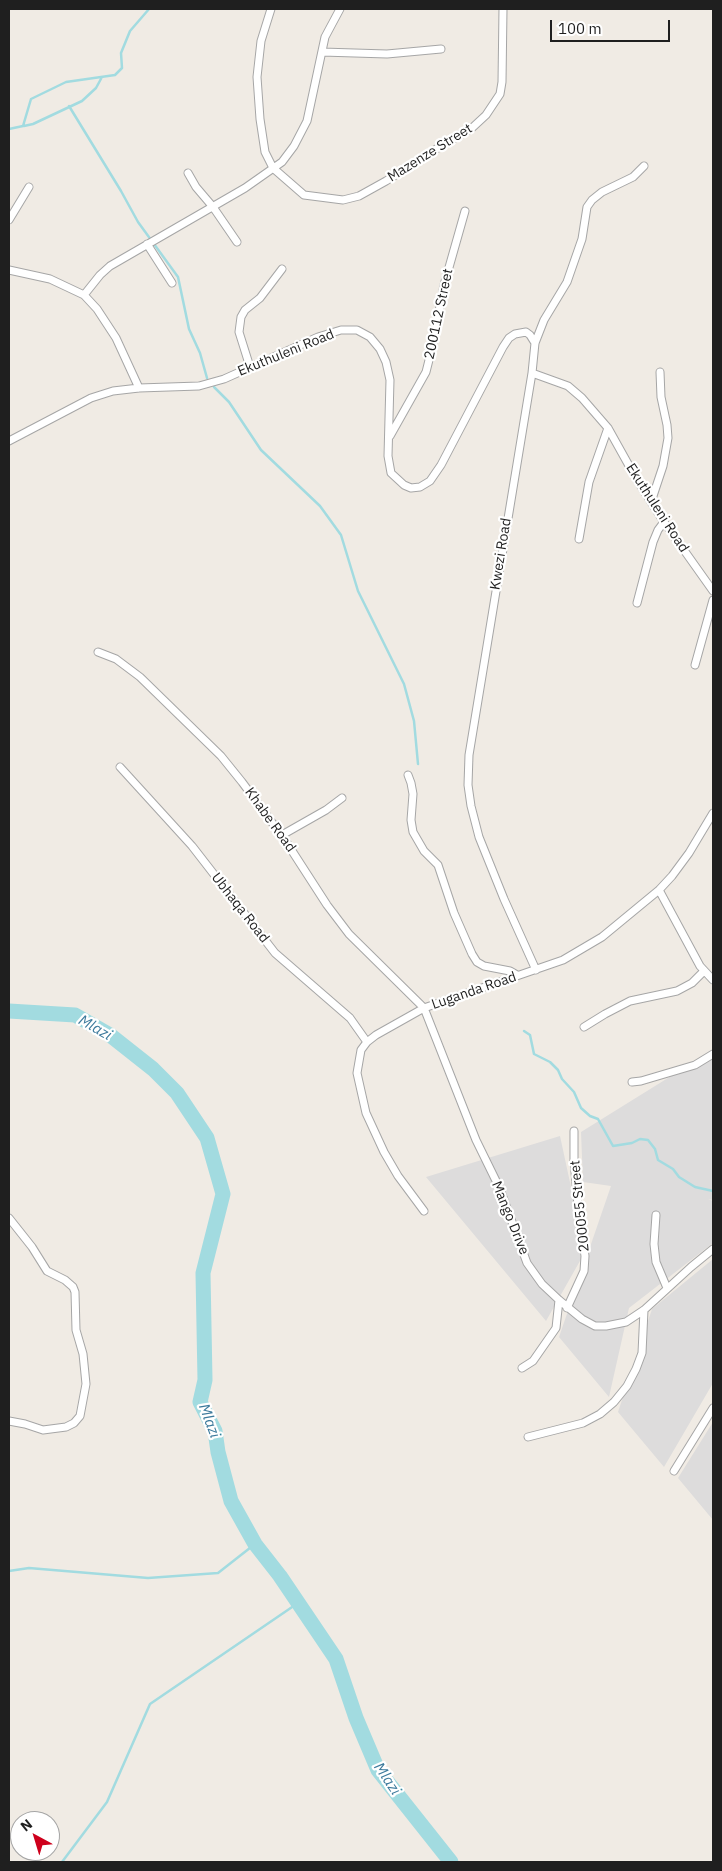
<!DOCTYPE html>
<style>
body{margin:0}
#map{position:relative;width:722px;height:1871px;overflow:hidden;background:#f0ebe4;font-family:"IBM Plex Sans",sans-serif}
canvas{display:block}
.frame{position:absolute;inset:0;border:10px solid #1f1f1f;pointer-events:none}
.north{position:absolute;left:10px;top:1811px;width:50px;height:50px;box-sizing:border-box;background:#fff;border:1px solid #a5a5a5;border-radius:50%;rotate:321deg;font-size:14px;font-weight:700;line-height:20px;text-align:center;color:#1f1f1f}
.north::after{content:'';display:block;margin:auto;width:18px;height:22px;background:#ce001c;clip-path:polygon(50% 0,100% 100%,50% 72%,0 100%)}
.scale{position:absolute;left:550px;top:20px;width:120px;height:22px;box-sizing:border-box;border:2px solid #1f1f1f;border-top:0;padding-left:6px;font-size:15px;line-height:18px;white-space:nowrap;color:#1f1f1f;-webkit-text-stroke:4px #fff;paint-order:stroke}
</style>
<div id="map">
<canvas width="722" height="1871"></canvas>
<div class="frame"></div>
<div class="north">N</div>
<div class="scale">100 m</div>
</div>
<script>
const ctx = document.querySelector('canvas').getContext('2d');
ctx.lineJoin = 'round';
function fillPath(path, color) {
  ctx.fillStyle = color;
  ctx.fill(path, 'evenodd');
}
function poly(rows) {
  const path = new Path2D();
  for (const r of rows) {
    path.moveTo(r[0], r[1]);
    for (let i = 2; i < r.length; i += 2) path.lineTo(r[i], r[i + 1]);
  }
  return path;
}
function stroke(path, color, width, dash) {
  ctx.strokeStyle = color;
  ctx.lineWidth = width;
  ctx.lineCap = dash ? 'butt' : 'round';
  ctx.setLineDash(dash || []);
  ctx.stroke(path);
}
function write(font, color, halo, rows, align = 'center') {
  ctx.font = font + ' "IBM Plex Sans",sans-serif';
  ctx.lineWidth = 4.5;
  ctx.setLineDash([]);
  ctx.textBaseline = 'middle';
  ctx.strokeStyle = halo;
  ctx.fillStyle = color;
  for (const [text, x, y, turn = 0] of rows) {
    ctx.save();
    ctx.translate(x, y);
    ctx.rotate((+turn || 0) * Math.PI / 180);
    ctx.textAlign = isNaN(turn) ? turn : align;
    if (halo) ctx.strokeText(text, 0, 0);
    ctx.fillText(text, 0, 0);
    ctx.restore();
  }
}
fillPath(poly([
 [713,1050,713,1200,708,1199,713,1201,713,1243,629,1308,609,1397,559,1337,611,1186,583,1182,581,1132],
 [560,1136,585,1252,546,1321,426,1177],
 [713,1259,713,1383,664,1467,618,1412,652,1309],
 [713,1422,713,1520,678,1478]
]), '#dddcdc');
stroke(poly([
 [69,106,121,191,138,222,178,277,189,329,200,353,207,378],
 [24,126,33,124,82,101,96,88,102,77],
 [9,129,23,126,31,99,66,82,115,75,122,68,121,53,130,31,149,9],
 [214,387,229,402,261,450,320,506,341,535,358,591,404,684,414,721,418,764],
 [524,1031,530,1035,534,1054,550,1062,558,1070,562,1079,574,1092,581,1108,590,1116,598,1119,613,1146,632,1143,640,1139,648,1140,655,1149,658,1160,673,1169,679,1177,695,1187,713,1191],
 [9,1571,29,1568,148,1578,218,1573,255,1544],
 [62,1862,107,1802,150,1704,298,1603]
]), '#a2dbe0', 2.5);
stroke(poly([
 [9,1011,75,1015,110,1035,153,1069,177,1093,207,1138,223,1194,203,1273,205,1380,200,1402,215,1431,218,1452,231,1501,255,1544,280,1576,336,1659,356,1718,378,1770,451,1862]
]), '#a2dbe0', 15);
const street = poly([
 [271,9,261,41,257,77,260,119,265,152,273,168,304,195,343,200,359,196,386,181,441,146,472,128,486,115,500,94,502,82,503,9],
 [322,52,387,54,441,49],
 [188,173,196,187,213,207,237,242],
 [9,220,29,187],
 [147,244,172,283],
 [9,270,50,279,84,295,97,309,116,338,139,388],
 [84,295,100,275,110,266,245,188,282,162,294,146,307,121,325,37,340,9],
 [250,367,239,332,241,317,245,310,260,298,282,269],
 [532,373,568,386,582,398,608,428,637,480,664,522,713,591],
 [390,436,426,372,432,348,444,285,465,211],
 [9,441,91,398,113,391,139,388,199,386,224,379,318,337,341,330,357,330,370,337,380,349,386,362,390,380,388,456,391,473,404,485,411,488,420,487,430,481,441,465,503,347,509,338,515,334,526,332,530,335,535,343],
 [651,502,663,466,668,438,667,425,661,397,660,372],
 [579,539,589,482,608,428],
 [637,603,653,542,658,530,664,522],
 [98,652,116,659,140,677,221,756,242,782,285,840,327,905,349,934,424,1008,476,1140,500,1189,527,1263,542,1284,559,1300,582,1319,595,1326,606,1326,626,1322,644,1310,691,1267,713,1249],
 [695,665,713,600],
 [120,767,192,846,275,953,350,1018,367,1042],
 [408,775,411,783,413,794,411,820,413,832,424,851,438,865,454,913,472,954,477,962,484,966,510,971,517,975],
 [282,835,326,810,342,798],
 [659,890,700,966,713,980],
 [536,970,504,899,479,837,471,806,468,785,469,755,532,373,535,343,544,320,567,282,582,239,587,207,592,200,602,192,633,177,644,166],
 [584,1027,605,1014,630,1001,677,991,692,983,704,971],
 [632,1082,641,1081,695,1065,713,1054],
 [424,1211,398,1176,384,1152,366,1113,357,1073,361,1050,367,1042,376,1035,424,1008,563,960,602,937,659,890,672,876,689,853,713,813],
 [656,1215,654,1244,656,1262,667,1288],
 [9,1218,32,1247,47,1271,65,1280,73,1287,75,1292,76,1330,83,1354,86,1384,80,1416,74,1423,66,1427,43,1430,25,1424,9,1421],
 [567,1308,584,1271,585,1256,578,1206,574,1161,574,1131],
 [522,1368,533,1361,556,1328,559,1300],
 [528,1437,583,1423,600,1414,614,1402,627,1386,636,1369,642,1353,644,1310],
 [674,1471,713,1408]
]);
stroke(street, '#a6a6a6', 9);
stroke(street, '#fff', 7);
write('14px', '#1f1f1f', '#fff', [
 ["Mazenze Street",430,153,-32],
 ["200112 Street",439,314,-78],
 ["Ekuthuleni Road",286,353,-22],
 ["Ekuthuleni Road",657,508,57],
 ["Kwezi Road",501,554,-81],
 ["Khabe Road",270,820,54],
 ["Ubhaqa Road",240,908,52],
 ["Luganda Road",474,991,-19],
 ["200055 Street",580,1206,-96],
 ["Mango Drive",510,1218,68]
]);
write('italic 15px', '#3d7a9c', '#fff', [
 ["Mlazi",95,1028,30],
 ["Mlazi",209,1421,69],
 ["Mlazi",387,1779,56]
]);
</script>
